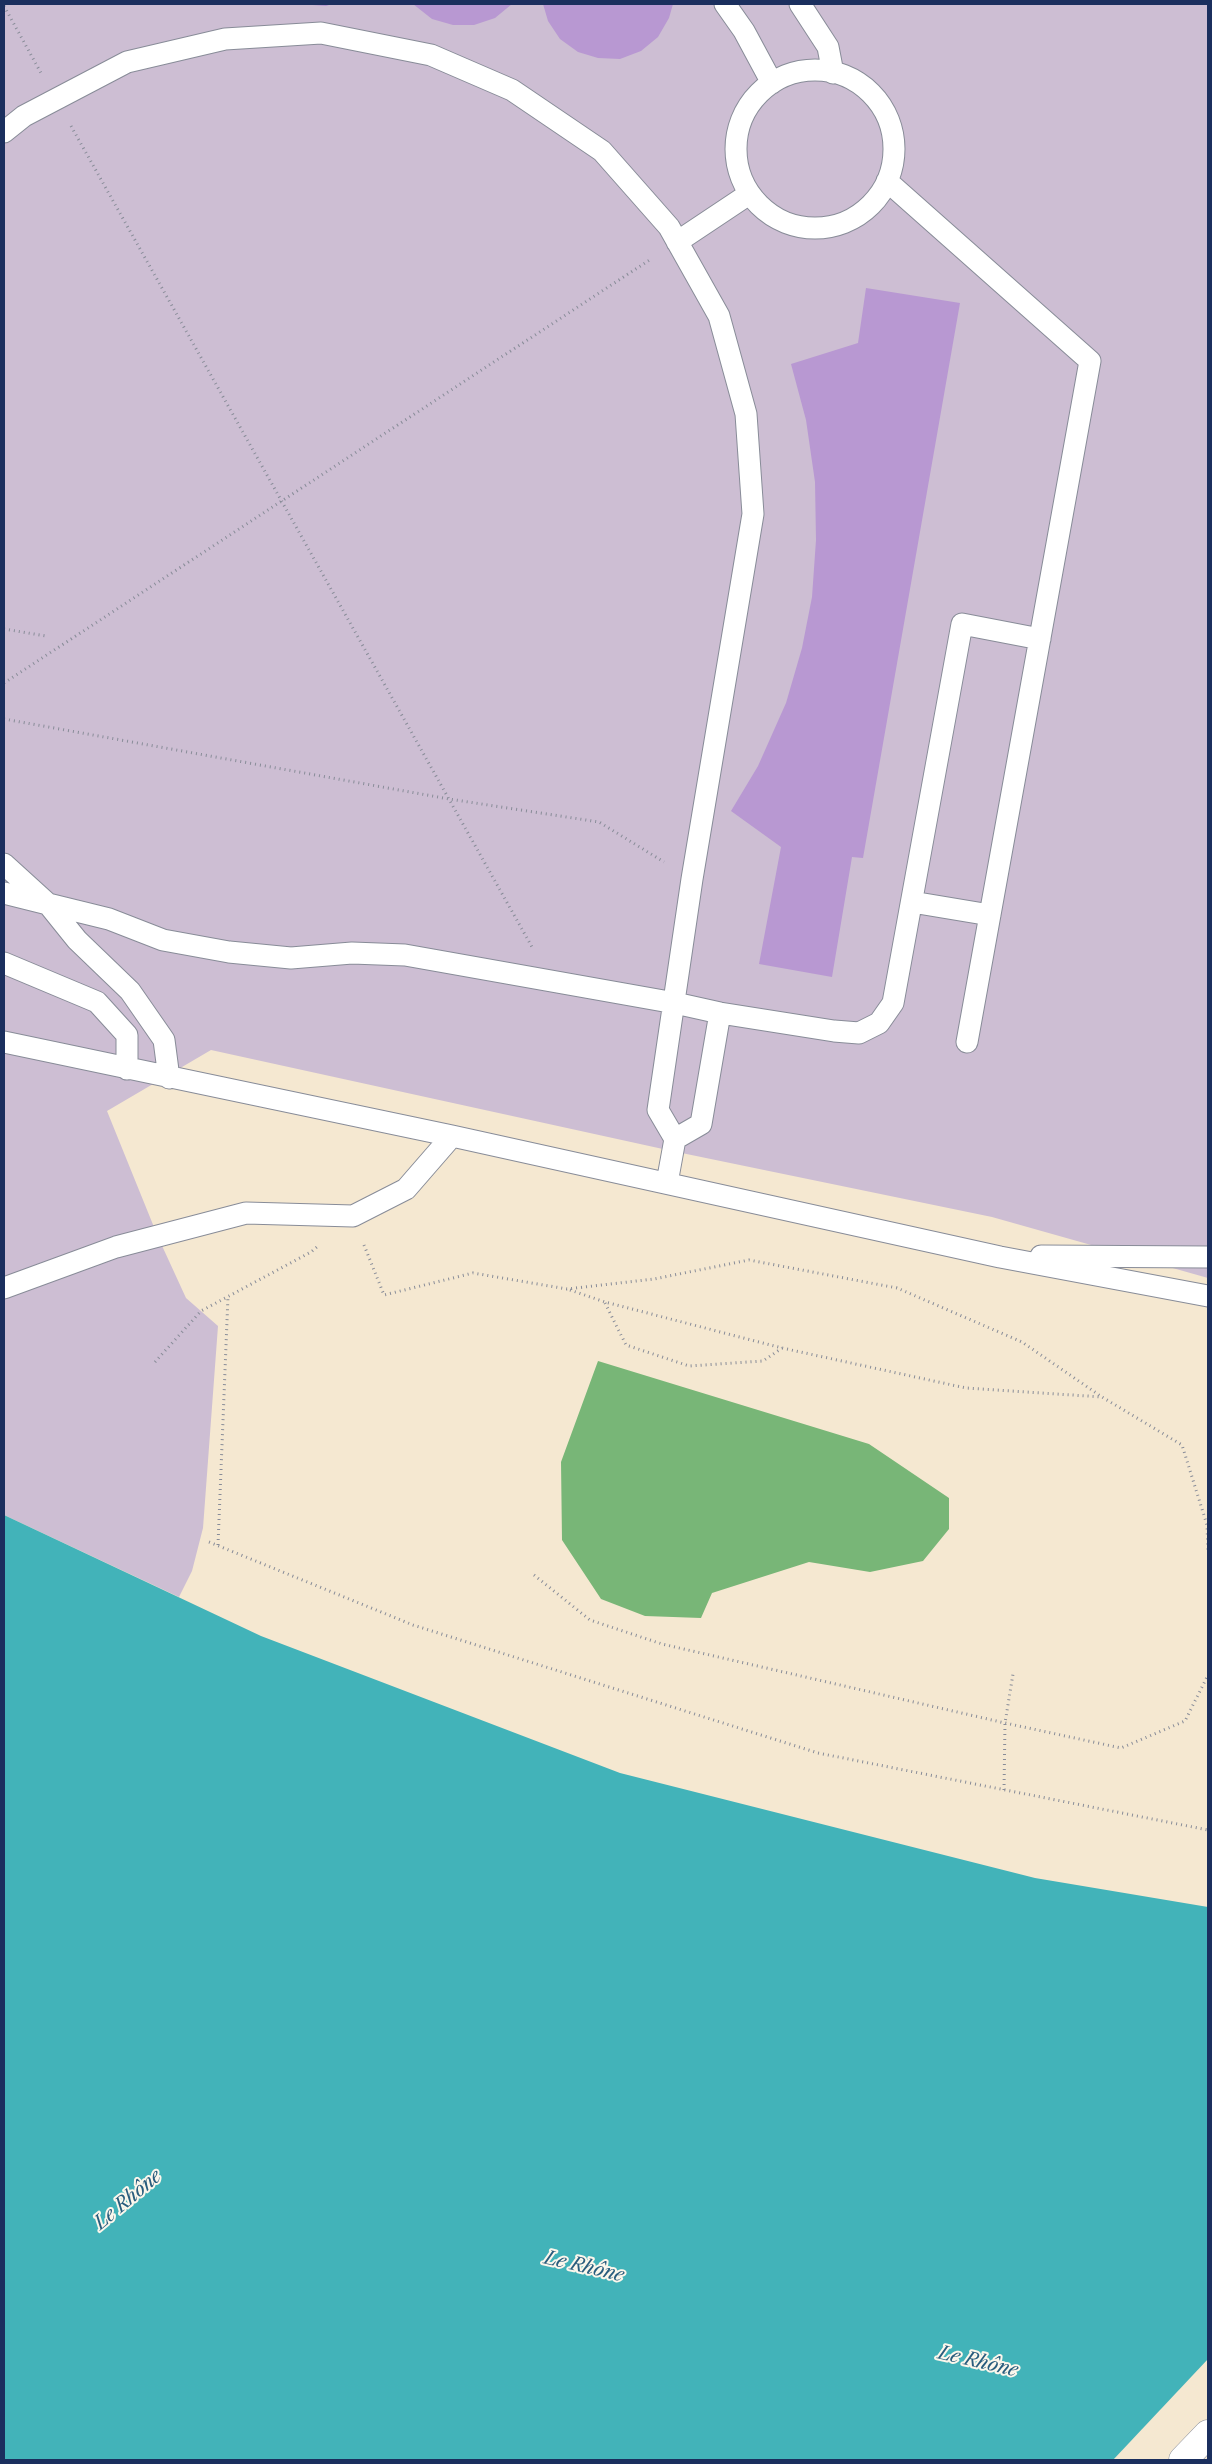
<!DOCTYPE html>
<meta charset="utf-8">
<style>
body{margin:0}
#map{position:relative;width:1212px;height:2464px;overflow:hidden;background:#f5e8d1;font-family:"Libre Caslon Text",serif}
canvas{display:block}
.frame{position:absolute;inset:0;border:5px solid #1b2f5e;pointer-events:none}
</style>
<div id="map">
<canvas width="1212" height="2464"></canvas>
<div class="frame"></div>
</div>
<script>
const ctx = document.querySelector('canvas').getContext('2d');
ctx.lineJoin = 'round';
function fillPath(path, color) {
  ctx.fillStyle = color;
  ctx.fill(path, 'evenodd');
}
function poly(rows) {
  const path = new Path2D();
  for (const r of rows) {
    if (r.length === 3) {
      path.moveTo(r[0] + r[2], r[1]);
      path.arc(r[0], r[1], r[2], 0, 2 * Math.PI);
      continue;
    }
    path.moveTo(r[0], r[1]);
    for (let i = 2; i < r.length; i += 2) path.lineTo(r[i], r[i + 1]);
  }
  return path;
}
function stroke(path, color, width, dash) {
  ctx.strokeStyle = color;
  ctx.lineWidth = width;
  ctx.lineCap = dash ? 'butt' : 'round';
  ctx.setLineDash(dash || []);
  ctx.stroke(path);
}
function write(font, color, halo, rows, align = 'center') {
  ctx.font = font + ' "Libre Caslon Text",serif';
  ctx.lineWidth = 4;
  ctx.setLineDash([]);
  ctx.textBaseline = 'middle';
  ctx.strokeStyle = halo;
  ctx.fillStyle = color;
  for (const [text, x, y, turn = 0] of rows) {
    ctx.save();
    ctx.translate(x, y);
    ctx.rotate((+turn || 0) * Math.PI / 180);
    ctx.textAlign = isNaN(turn) ? turn : align;
    if (halo) ctx.strokeText(text, 0, 0);
    ctx.fillText(text, 0, 0);
    ctx.restore();
  }
}
fillPath(poly([
 [4,4,1208,4,1208,1278,992,1217,672,1151,211,1050,107,1111,158,1237,186,1298,218,1326,203,1528,192,1571,179,1597,4,1515]
]), '#cdbed3');
fillPath(poly([
 [598,1361,869,1444,949,1498,949,1529,923,1561,870,1572,809,1562,712,1593,701,1618,645,1616,601,1599,562,1540,561,1462]
]), '#78b677');
fillPath(poly([
 [4,1515,261,1636,620,1773,1035,1878,1208,1907,1208,2460,4,2460]
]), '#42b3b9');
fillPath(poly([
 [1208,2359,1208,2460,1113,2460]
]), '#f5e8d1');
fillPath(poly([
 [299,4,332,4,326,6],
 [413,4,512,4,495,18,474,25,453,25,432,19],
 [543,4,673,4,669,18,658,37,641,51,620,59,598,58,578,52,560,39,548,21],
 [866,288,960,303,863,858,852,857,832,977,759,964,781,847,731,811,758,766,786,703,802,648,812,597,816,540,815,482,806,420,791,364,858,343]
]), '#b898d2');
const service = poly([
 [725,4,744,31,772,83],
 [800,4,828,47,833,73],
 [815,149,79],
 [4,132,24,116,127,62,225,39,321,33,431,55,512,90,602,151,669,227,719,316,746,414,753,514,692,879,658,1110,675,1139,701,1124,720,1013],
 [887,181,1090,361,967,1042],
 [677,242,749,194],
 [4,864,48,904,109,919,163,940,229,952,291,958,352,953,405,955,675,1003,720,1013,834,1031,859,1033,879,1023,893,1003,962,624,1040,639],
 [4,893,48,904,77,940,130,991,164,1040,169,1078],
 [912,902,990,915],
 [4,963,97,1002,127,1035,127,1069],
 [4,1042,452,1136,1000,1257,1208,1296],
 [667,1183,675,1139],
 [1041,1256,1208,1257],
 [4,1288,116,1247,246,1213,353,1216,406,1189,452,1136]
]);
const motorway = poly([
 [1183,2460,1208,2434]
]);
stroke(service, '#888c98', 23);
stroke(motorway, '#888c98', 29);
stroke(poly([
 [4,6,41,73],
 [71,126,532,947],
 [4,629,46,636],
 [4,683,651,259],
 [4,719,449,799,599,822,664,862],
 [364,1245,384,1295,473,1273,567,1289,654,1279,749,1260,897,1288,1022,1342,1102,1397],
 [570,1290,605,1302,782,1348,966,1388,1102,1397,1182,1445,1207,1525,1208,1553],
 [605,1303,626,1345,689,1366,763,1361,782,1348],
 [155,1362,201,1311,311,1252,318,1246],
 [209,1542,413,1625,818,1753,1208,1830],
 [218,1545,228,1296],
 [534,1575,590,1620,662,1644,1005,1723,1121,1748,1185,1721,1208,1675],
 [1004,1790,1005,1723,1013,1674]
]), '#888c98', 3, [1, 4]);
stroke(service, '#fff', 21);
stroke(motorway, '#fff', 28);
write('italic 19px', '#295d7e', '#fbf7ec', [
 ["Le Rhône",128,2200,-40],
 ["Le Rhône",584,2267,13],
 ["Le Rhône",978,2362,13]
]);
</script>
